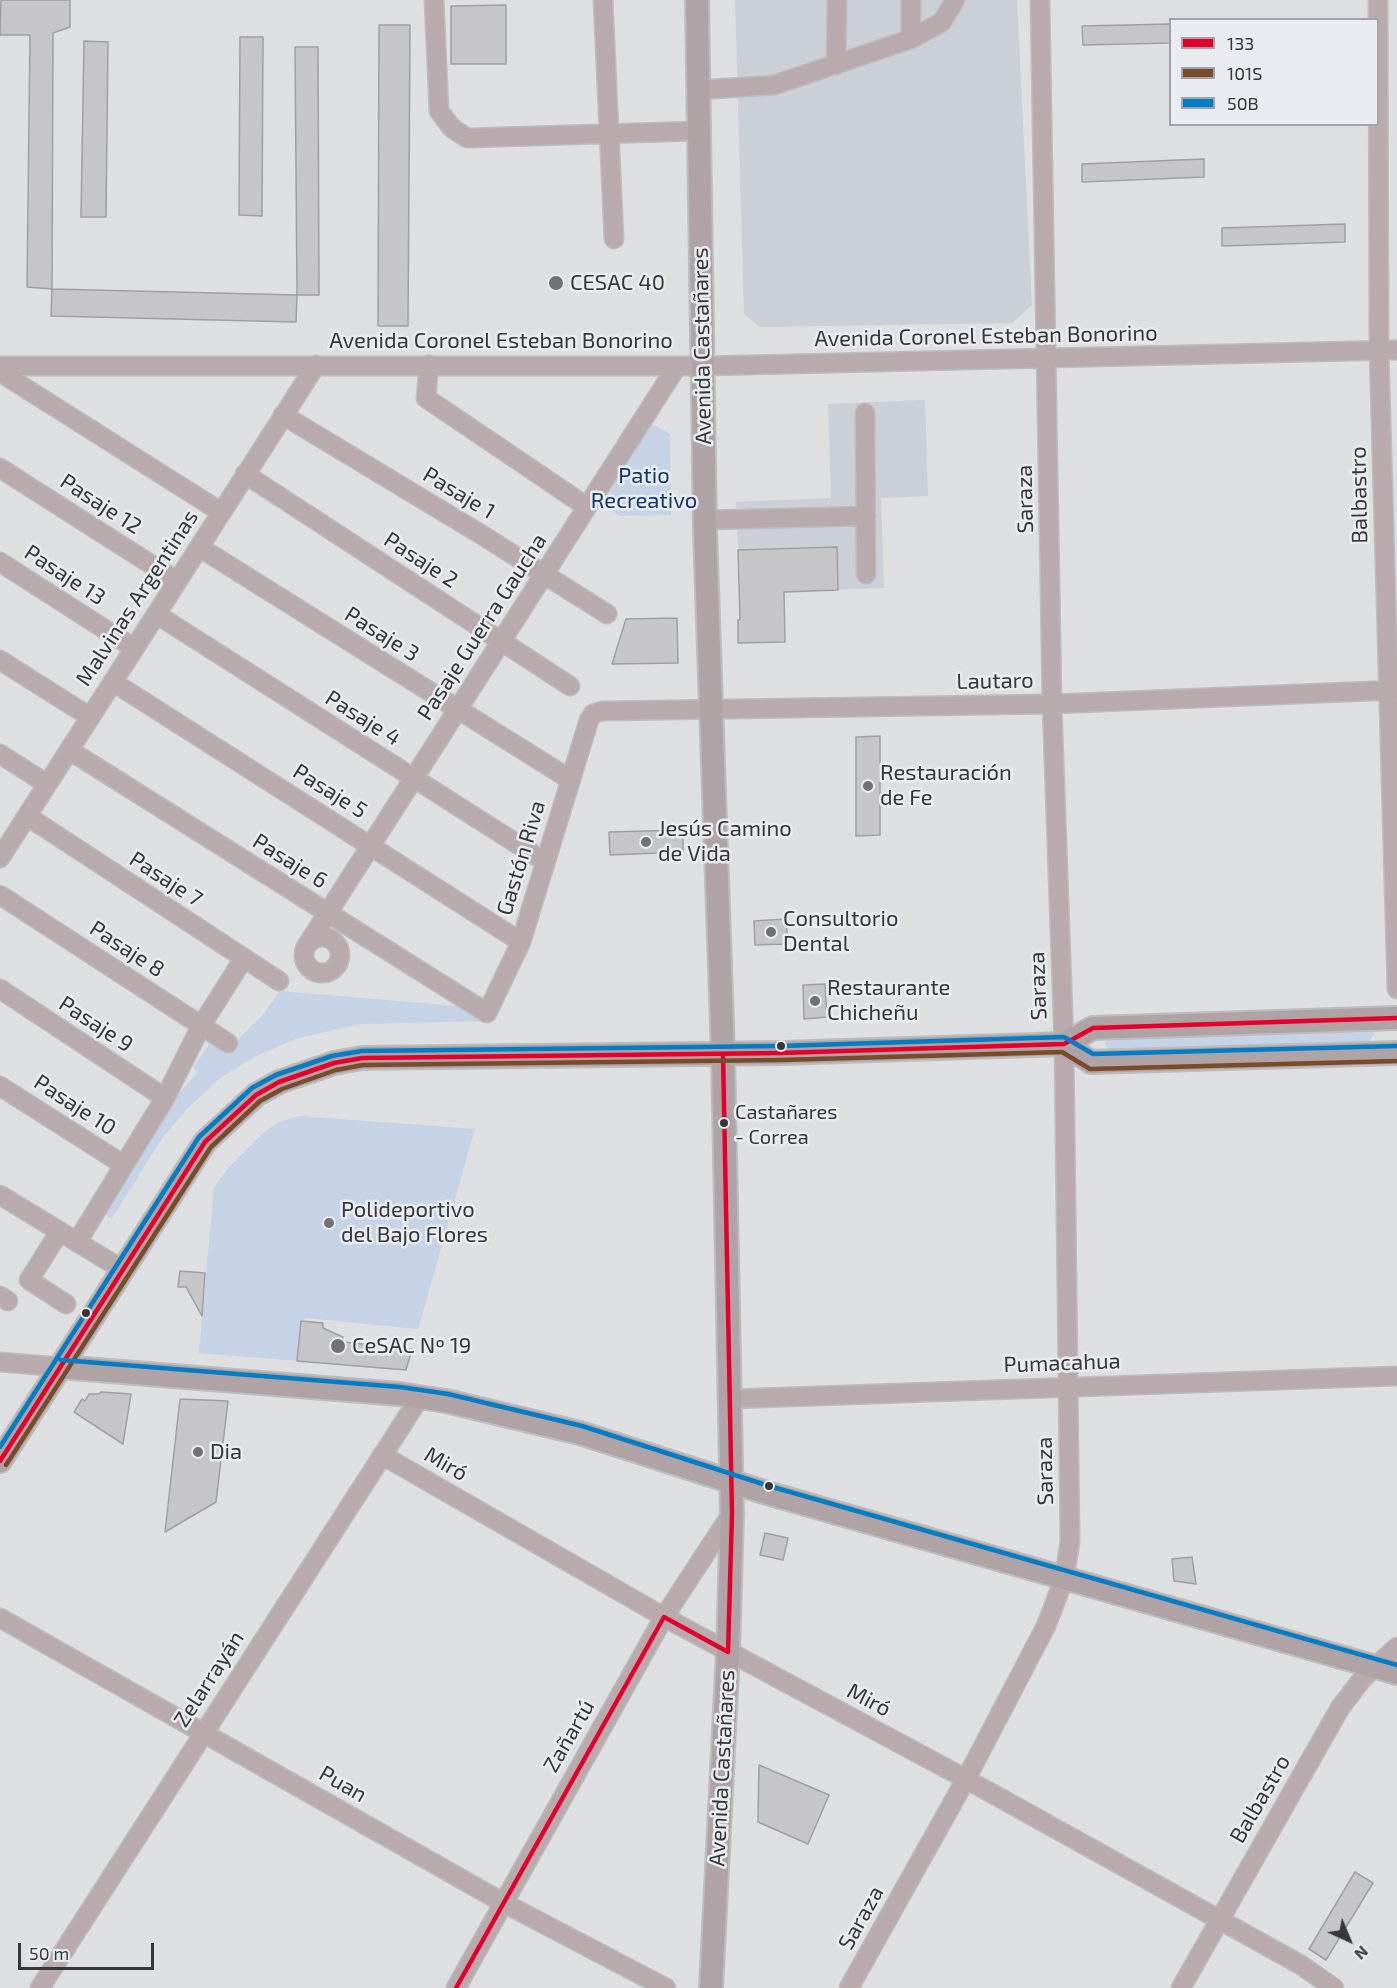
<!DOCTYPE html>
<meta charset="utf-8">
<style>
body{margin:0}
#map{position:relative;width:1397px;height:1988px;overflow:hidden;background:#dddfe1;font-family:"Exo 2",sans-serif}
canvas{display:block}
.legend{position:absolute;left:1169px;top:18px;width:210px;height:108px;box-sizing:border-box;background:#e8ecf0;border:2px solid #a1a4a7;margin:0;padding:8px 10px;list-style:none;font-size:18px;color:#363739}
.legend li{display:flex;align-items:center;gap:12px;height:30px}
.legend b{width:30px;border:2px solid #a1a4a7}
.north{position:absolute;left:1319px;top:1910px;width:60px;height:60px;-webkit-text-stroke:4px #e8ecf0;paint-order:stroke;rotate:136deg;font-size:16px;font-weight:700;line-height:24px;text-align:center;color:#363739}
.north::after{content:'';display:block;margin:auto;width:21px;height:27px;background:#363739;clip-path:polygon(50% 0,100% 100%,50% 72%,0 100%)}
.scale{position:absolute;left:18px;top:1943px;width:136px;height:27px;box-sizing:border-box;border:3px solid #363739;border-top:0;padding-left:8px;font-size:18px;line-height:21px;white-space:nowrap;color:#363739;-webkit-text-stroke:4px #e8ecf0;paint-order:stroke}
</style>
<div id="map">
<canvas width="1397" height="1988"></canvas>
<ul class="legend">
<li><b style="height:8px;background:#e4002b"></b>133</li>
<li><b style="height:8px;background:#7a4b2a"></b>101S</li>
<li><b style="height:8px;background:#007dc5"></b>50B</li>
</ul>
<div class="north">N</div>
<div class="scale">50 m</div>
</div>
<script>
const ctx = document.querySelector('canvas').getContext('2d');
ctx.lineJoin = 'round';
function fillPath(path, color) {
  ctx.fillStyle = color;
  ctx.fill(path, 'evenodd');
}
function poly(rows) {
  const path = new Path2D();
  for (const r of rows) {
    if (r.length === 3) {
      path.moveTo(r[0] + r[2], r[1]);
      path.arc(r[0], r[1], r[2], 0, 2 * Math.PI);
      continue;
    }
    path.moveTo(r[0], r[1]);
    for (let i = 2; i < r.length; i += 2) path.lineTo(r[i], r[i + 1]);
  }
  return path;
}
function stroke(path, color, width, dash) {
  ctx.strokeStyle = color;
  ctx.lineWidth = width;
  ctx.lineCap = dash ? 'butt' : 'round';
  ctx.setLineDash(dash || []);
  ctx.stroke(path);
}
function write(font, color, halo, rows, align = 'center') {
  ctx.font = font + ' "Exo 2",sans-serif';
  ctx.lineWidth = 5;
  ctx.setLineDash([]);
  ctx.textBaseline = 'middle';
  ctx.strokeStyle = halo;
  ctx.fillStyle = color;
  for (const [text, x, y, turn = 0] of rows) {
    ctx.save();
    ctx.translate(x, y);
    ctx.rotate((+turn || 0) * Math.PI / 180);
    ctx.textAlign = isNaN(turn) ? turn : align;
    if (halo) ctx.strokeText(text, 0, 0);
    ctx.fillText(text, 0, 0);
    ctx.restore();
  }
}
fillPath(poly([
 [735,0,1017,0,1032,305,1012,323,760,327,744,314],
 [925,400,928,496,881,498,884,588,740,593,736,502,831,498,828,404]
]), '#cbd0d6');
fillPath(poly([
 [650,423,670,434,671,515,620,516,602,505],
 [280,991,457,1006,462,1002,485,1011,490,1021,361,1024,298,1038,256,1056,219,1079,188,1108,163,1137,112,1218,108,1217,103,1211,173,1100,198,1072,193,1068,213,1038,229,1048,261,1017],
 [1369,1026,1374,1034,1370,1041,1110,1053,1105,1045,1108,1037],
 [300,1116,475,1129,418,1329,306,1318,301,1321,297,1361,199,1353,214,1187,229,1167,263,1133,279,1122]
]), '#c6d3e6');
const building = poly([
 [1,0,70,0,70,27,53,33,52,289,27,287,30,35,0,35,1,0],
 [506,5,506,64,451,64,451,6,506,5],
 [1170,24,1170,43,1083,45,1082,26,1170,24],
 [379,25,410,25,408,326,378,326,379,25],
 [240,37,263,37,262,216,239,215,240,37],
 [84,41,108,42,106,217,81,217,84,41],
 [295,47,318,47,319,295,297,295,295,47],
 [1204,159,1204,177,1082,182,1082,164,1204,159],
 [1345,224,1345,242,1222,246,1222,228,1345,224],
 [52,289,297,295,296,322,51,316,52,289],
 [837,547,838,590,784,592,785,642,738,643,738,620,740,620,738,550,837,547],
 [677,618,678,663,612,664,626,619,677,618],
 [880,736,880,835,856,836,856,737,880,736],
 [683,830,683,852,610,855,609,832,683,830],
 [786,919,788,944,755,945,754,921,786,919],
 [825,984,827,1017,804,1019,803,985,825,984],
 [180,1271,205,1273,202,1316,186,1287,178,1287,180,1271],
 [301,1321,323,1323,323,1328,343,1337,342,1342,412,1349,406,1370,297,1361,301,1321],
 [101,1392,131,1394,123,1444,74,1412,82,1399,85,1401,89,1394,99,1394,101,1392],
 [180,1399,228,1401,216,1502,165,1532,180,1399],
 [765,1533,788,1538,783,1560,760,1555,765,1533],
 [1192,1557,1196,1584,1174,1581,1172,1559,1192,1557],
 [759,1765,829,1795,808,1844,758,1822,759,1765],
 [1355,1872,1373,1883,1326,1960,1309,1949,1355,1872]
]);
fillPath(building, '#c6c6c8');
stroke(building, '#9fa0a1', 1.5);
const minor = poly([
 [434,0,439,111,452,128,467,138,698,131],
 [603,0,614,239],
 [911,0,911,39],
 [1378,0,1379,350,1397,989],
 [836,65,837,0],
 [698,90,774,85,911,39,942,22,955,0],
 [429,365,426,398,587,507],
 [0,366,703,366,1397,350],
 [0,372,221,512],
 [865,413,866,574],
 [283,415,482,535,607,614],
 [0,468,177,581],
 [245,474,570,686],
 [706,520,866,516],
 [199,547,571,780],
 [0,562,134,648],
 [156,614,544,861],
 [0,660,90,717],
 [113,682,521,942],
 [69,750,487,1013,521,942,589,720,593,714,602,711,1052,704,1397,690],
 [0,754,47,784],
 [27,816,279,981],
 [0,858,316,365],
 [0,895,228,1043],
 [322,955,18],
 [306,947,677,366],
 [0,989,165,1098],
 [0,1086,124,1165],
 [0,1195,123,1270],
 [60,1231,29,1280,66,1304],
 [77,1242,165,1098,201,1026,244,958],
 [0,1296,8,1301],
 [0,1362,60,1367],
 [729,1399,1397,1376],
 [382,1455,664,1617,966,1779,1301,1965,1334,1988],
 [0,1618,502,1902,666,1988],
 [40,1988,420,1397],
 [456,1988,664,1617,732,1513],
 [849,1988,966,1779,1046,1626,1064,1579,1070,1542,1064,1044,1052,704,1040,0],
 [1181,1988,1340,1708,1363,1678,1397,1647]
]);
const major = poly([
 [697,0,705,531,723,1054,732,1513,728,1652,711,1988],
 [1064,1044,1091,1062,1397,1053],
 [60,1367,399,1394,446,1401,580,1433,767,1493,1397,1673],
 [0,1461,205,1142,256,1095,279,1082,334,1063,362,1058,781,1053,1064,1044,1093,1028,1397,1018]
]);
stroke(minor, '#bcbdbf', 21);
stroke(major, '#bcbdbf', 26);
stroke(minor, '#b8aaad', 18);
stroke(major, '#b0a3a6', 22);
stroke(poly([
 [0,1461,205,1142,256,1095,279,1082,334,1063,362,1058,781,1053,1064,1044,1093,1028,1397,1018],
 [456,1988,664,1617,728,1652,732,1513,723,1054]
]), '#e4002b', 4.5);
stroke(poly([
 [6,1465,211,1147,260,1101,282,1089,336,1070,363,1065,781,1060,1062,1052,1090,1069,1397,1061]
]), '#7a4b2a', 4.5);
stroke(poly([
 [61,1360,400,1387,448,1394,582,1426,769,1486,1397,1665],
 [0,1447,199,1137,252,1088,276,1075,332,1056,362,1051,781,1046,1064,1037,1093,1054,1397,1046]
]), '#007dc5', 4.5);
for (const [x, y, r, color] of [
 [556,283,8,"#707274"],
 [868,786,6,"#707274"],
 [646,842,6,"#707274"],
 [771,932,6,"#707274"],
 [815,1001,6,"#707274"],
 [781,1046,5,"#363739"],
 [724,1123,5,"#363739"],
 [329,1223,6,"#707274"],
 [86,1313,5,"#363739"],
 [338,1346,8,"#707274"],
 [198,1452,6,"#707274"],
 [769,1486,5,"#363739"]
]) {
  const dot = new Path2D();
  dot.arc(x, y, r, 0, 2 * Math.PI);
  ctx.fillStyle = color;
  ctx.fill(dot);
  stroke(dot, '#e8ecf0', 2);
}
write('20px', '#363739', '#e8ecf0', [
 ["Castañares",735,1112],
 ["- Correa",735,1137]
], 'left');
write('22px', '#363739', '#e8ecf0', [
 ["CESAC 40",570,283],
 ["Restauración",880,773],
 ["de Fe",880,798],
 ["Jesús Camino",658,829],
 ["de Vida",658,854],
 ["Consultorio",783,919],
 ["Dental",783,944],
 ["Restaurante",827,988],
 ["Chicheñu",827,1013],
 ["Polideportivo",341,1210],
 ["del Bajo Flores",341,1235],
 ["CeSAC Nº 19",352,1346],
 ["Dia",210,1452]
], 'left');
write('22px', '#363739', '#e8ecf0', [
 ["Avenida Coronel Esteban Bonorino",986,336,-1],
 ["Avenida Coronel Esteban Bonorino",501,341],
 ["Avenida Castañares",702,346,-91],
 ["Pasaje 1",459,493,31],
 ["Balbastro",1359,495,-91],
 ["Saraza",1025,499,-91],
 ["Pasaje 12",101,504,33],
 ["Pasaje 2",421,560,33],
 ["Pasaje 13",65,575,33],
 ["Malvinas Argentinas",137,598,-57],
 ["Pasaje Guerra Gaucha",482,627,-57],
 ["Pasaje 3",382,634,32],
 ["Lautaro",995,681,-1],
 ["Pasaje 4",363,718,32],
 ["Pasaje 5",330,791,32],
 ["Gastón Riva",521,858,-73],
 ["Pasaje 6",290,861,32],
 ["Pasaje 7",166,879,33],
 ["Pasaje 8",127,949,33],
 ["Saraza",1038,986,-92],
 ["Pasaje 9",96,1024,33],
 ["Pasaje 10",75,1105,33],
 ["Pumacahua",1062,1363,-2],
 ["Miró",446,1464,30],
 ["Saraza",1045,1471,-91],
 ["Zelarrayán",209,1679,-57],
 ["Miró",869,1700,28],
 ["Zañartú",569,1736,-60],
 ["Avenida Castañares",722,1768,-87],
 ["Puan",343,1784,30],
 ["Balbastro",1260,1799,-60],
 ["Saraza",861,1918,-61]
]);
write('22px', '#123867', '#e8ecf0', [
 ["Patio",644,476],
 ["Recreativo",644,501]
]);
</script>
